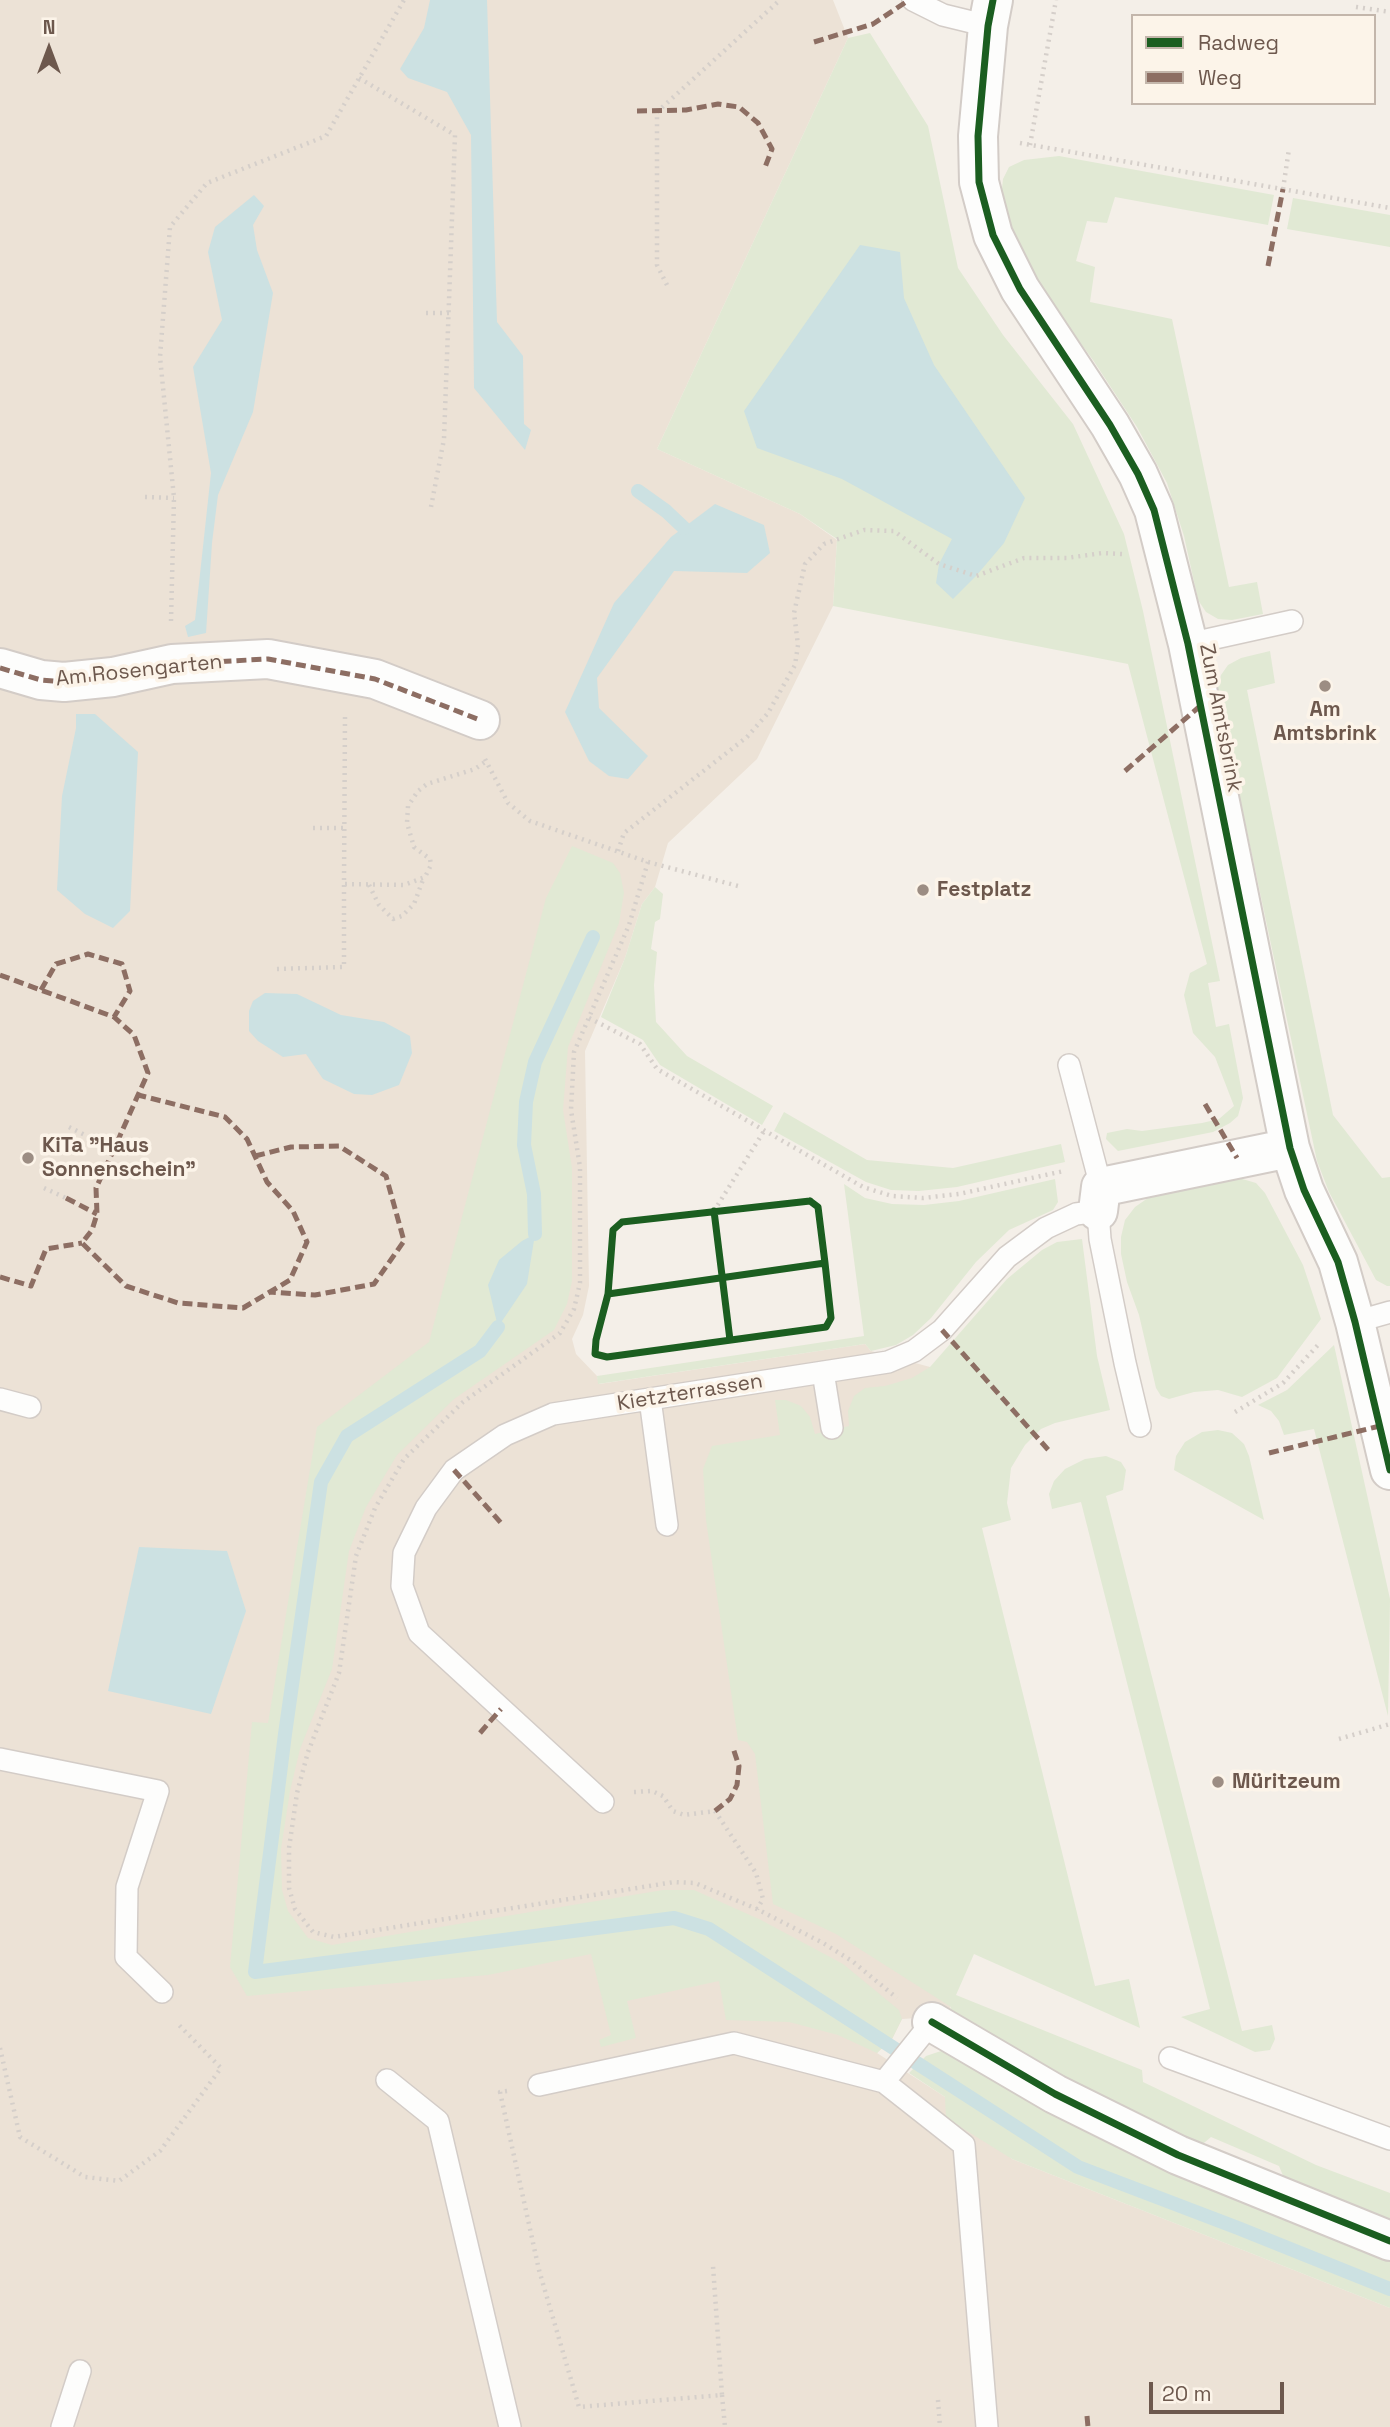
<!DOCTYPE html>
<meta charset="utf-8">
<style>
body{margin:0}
#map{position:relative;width:1390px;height:2427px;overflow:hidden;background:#f4efe8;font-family:"Space Grotesk",sans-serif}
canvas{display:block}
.legend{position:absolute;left:1131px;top:14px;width:245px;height:91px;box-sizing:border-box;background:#fcf4e9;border:2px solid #c3b6ab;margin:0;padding:9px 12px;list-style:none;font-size:21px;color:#6d584d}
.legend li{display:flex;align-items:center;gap:14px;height:35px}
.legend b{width:35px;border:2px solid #c3b6ab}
.north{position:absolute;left:14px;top:14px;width:70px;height:70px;-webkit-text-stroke:5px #fcf4e9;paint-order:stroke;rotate:0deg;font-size:19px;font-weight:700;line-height:28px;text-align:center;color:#6d584d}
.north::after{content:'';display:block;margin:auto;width:24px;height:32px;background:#6d584d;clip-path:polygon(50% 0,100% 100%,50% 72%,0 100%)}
.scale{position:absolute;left:1149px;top:2382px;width:135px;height:32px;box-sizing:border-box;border:4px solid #6d584d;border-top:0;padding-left:9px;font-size:21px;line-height:24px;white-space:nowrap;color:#6d584d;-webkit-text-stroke:5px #fcf4e9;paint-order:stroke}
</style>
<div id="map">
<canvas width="1390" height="2427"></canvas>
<ul class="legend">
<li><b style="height:9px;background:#1b5e20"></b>Radweg</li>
<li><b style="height:9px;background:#8d6e63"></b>Weg</li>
</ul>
<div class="north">N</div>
<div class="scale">20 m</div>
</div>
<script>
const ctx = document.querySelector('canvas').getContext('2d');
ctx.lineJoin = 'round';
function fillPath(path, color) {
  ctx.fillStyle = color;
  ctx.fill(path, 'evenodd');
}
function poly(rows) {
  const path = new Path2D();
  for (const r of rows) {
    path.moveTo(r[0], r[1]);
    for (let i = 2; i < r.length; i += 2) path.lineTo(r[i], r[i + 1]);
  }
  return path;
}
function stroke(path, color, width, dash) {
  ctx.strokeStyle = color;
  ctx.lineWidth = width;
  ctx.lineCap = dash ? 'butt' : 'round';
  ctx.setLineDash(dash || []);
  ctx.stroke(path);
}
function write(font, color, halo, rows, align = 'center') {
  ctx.font = font + ' "Space Grotesk",sans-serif';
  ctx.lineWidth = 7;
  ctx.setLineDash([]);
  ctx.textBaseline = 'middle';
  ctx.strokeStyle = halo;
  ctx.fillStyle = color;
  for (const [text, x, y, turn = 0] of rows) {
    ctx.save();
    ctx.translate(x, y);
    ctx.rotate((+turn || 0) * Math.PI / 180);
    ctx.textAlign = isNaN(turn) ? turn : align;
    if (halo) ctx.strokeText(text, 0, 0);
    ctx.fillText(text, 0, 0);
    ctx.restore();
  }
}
fillPath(poly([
 [0,0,833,0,848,38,657,449,800,514,837,540,833,606,757,759,668,843,655,887,642,904,625,958,585,1051,589,1286,583,1315,572,1339,576,1354,597,1376,599,1384,865,1344,871,1351,930,1367,955,1995,947,2016,902,2019,892,2039,877,2053,945,2097,1012,2159,1390,2308,1390,2427,0,2427]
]), '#ece2d6');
fillPath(poly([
 [870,33,928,126,958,268,1003,335,1073,424,1124,534,1143,611,1220,981,1208,983,1216,1027,1229,1024,1243,1098,1238,1116,1230,1123,1213,1132,1118,1151,1106,1139,1107,1133,1127,1129,1142,1131,1202,1123,1219,1119,1234,1106,1215,1057,1193,1033,1184,995,1190,973,1207,964,1128,664,833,606,837,539,800,514,657,449,848,38],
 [1059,156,1274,195,1268,225,1115,197,1107,223,1087,221,1076,261,1095,267,1090,302,1172,319,1229,587,1257,582,1263,614,1232,620,1218,619,1206,612,1198,600,1184,536,1167,483,1137,427,1093,360,1054,308,1005,221,1001,198,1003,179,1009,167,1024,160],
 [1293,198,1390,215,1390,247,1287,229],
 [1270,651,1275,683,1247,690,1333,1115,1382,1178,1390,1177,1390,1286,1387,1286,1376,1280,1329,1192,1317,1161,1217,690,1221,675,1228,665,1241,658],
 [572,846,613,863,620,873,624,893,619,923,568,1047,563,1110,572,1168,572,1281,567,1304,554,1330,454,1399,397,1455,366,1507,349,1551,332,1669,300,1749,290,1791,281,1849,282,1890,288,1911,308,1938,332,1945,663,1890,694,1890,761,1920,843,1964,899,2010,902,2019,892,2039,877,2053,838,2035,789,2022,726,2020,719,1981,627,2001,636,2038,601,2047,599,2040,611,2035,591,1954,488,1975,247,1996,230,1967,252,1722,268,1723,317,1427,429,1342,546,898],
 [655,887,663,894,660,919,655,922,651,949,657,952,654,985,656,1022,687,1056,773,1106,762,1125,660,1065,643,1040,601,1017,625,958,642,904],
 [784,1112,867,1160,953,1168,1061,1144,1065,1162,957,1187,919,1191,891,1190,866,1182,774,1131],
 [1239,1178,1256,1183,1265,1193,1303,1265,1321,1319,1277,1378,1242,1397,1218,1390,1194,1392,1169,1399,1161,1396,1156,1388,1139,1315,1127,1282,1121,1254,1121,1237,1125,1220,1135,1207,1148,1198,1163,1192],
 [1055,1179,1058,1202,1053,1210,1009,1230,976,1262,931,1318,913,1335,896,1345,871,1351,865,1344,598,1384,597,1376,864,1336,844,1184,865,1198,892,1204,924,1205,959,1201],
 [1082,1239,1097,1356,1110,1410,1055,1423,1041,1429,1025,1445,1011,1468,1007,1503,1011,1520,982,1528,1095,1986,1129,1979,1140,2028,974,1954,956,1995,1142,2070,1143,2082,1316,2165,1390,2193,1390,2226,1287,2185,1279,2166,1211,2137,1198,2148,947,2016,951,2007,836,1934,773,1904,755,1754,747,1742,738,1740,706,1520,703,1469,712,1446,780,1435,775,1400,786,1400,801,1406,810,1417,815,1434,849,1426,848,1411,854,1396,865,1388,885,1386,912,1378,930,1367,1007,1279,1042,1250,1057,1242],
 [1334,1345,1390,1599,1388,1716,1314,1429,1284,1435,1279,1421,1271,1411,1258,1405,1287,1390],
 [1218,1430,1232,1433,1244,1444,1249,1456,1264,1520,1174,1470,1176,1456,1185,1442,1202,1432],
 [1106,1456,1121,1462,1126,1470,1123,1490,1106,1496,1242,2031,1272,2025,1275,2039,1270,2050,1255,2052,1181,2017,1210,2009,1081,1502,1052,1509,1049,1494,1054,1481,1065,1469,1085,1459],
 [941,2051,957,2054,1390,2256,1390,2308,1012,2159,946,2118,945,2097,909,2073,926,2056]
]), '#e1e9d4');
fillPath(poly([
 [430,0,487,0,497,322,523,356,524,424,531,430,525,450,474,388,471,135,447,92,408,78,400,69,424,28],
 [254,195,264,206,253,225,257,250,273,293,253,412,218,495,212,543,206,633,188,637,185,626,195,620,211,473,193,367,222,320,208,252,215,227],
 [860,245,900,252,904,298,934,365,1025,498,1004,543,976,576,953,599,936,583,939,564,952,539,842,479,757,448,744,411],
 [715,504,764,525,770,553,747,573,674,571,597,678,599,708,648,756,628,779,609,776,589,761,565,712,614,603,671,537],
 [76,714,95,714,138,752,130,911,113,928,85,914,57,890,62,796,76,728],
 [265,993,297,994,341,1015,384,1022,410,1036,412,1053,399,1085,372,1095,354,1094,323,1079,306,1054,283,1057,258,1041,249,1031,249,1011,253,1001],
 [535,1234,527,1284,498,1327,488,1285,499,1260,522,1241],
 [139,1547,227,1551,246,1611,211,1714,108,1691]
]), '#cce1e2');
stroke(poly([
 [638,491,666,511,684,528],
 [535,1234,534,1194,524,1145,526,1102,535,1062,593,937],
 [498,1327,480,1351,347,1436,321,1482,285,1734,255,1972,674,1918,709,1929,1078,2167,1238,2228,1390,2289]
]), '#cce1e2', 14);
const service = poly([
 [913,0,943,15,988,26],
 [1188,644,1292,621],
 [1069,1065,1101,1187],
 [1355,1322,1390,1312],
 [823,1372,832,1428],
 [0,1399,30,1407],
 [650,1399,667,1525],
 [0,1759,158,1791,127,1887,126,1957,162,1992],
 [603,1802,419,1633,402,1586,404,1553,426,1508,454,1470,505,1435,553,1414,888,1362,914,1351,942,1330,1007,1257,1046,1228,1076,1214,1098,1211,1100,1239,1125,1363,1140,1426],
 [1170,2058,1390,2139],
 [387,2080,438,2121,510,2427],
 [884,2082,932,2022],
 [539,2085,734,2043,884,2082,964,2145,987,2427],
 [62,2427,80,2371]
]);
const minor = poly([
 [993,0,988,26,978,136,979,182,993,235,1020,289,1110,425,1138,474,1154,510,1188,644,1290,1148,1304,1190,1338,1262,1355,1322,1390,1470],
 [0,668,41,680,64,682,113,677,172,664,268,659,375,679,480,720],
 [1098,1211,1101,1187,1290,1148],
 [932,2022,1055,2094,1178,2155,1390,2241]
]);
stroke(service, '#d3ccc7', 24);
stroke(minor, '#d3ccc7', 42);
stroke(poly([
 [1356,7,1390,12],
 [359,78,455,135,444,439,431,507],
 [1020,143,1390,208],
 [1030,145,1056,0],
 [1283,189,1289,149],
 [667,285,657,265,657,112,780,0],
 [426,313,449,313],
 [145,497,174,498],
 [171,621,174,498,160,357,170,227,207,183,326,136,404,0],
 [345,717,344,884,404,885,425,877,431,865,430,859,414,847,407,823,408,806,418,791,427,784,475,769,485,762],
 [485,759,508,803,530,821,648,862,738,886],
 [313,828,344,828],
 [618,851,624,833,747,737,768,713,795,665,798,645,794,613,805,564,824,544,864,530,894,531,939,564,976,576,1024,558,1067,558,1102,553,1122,554],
 [648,862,629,925,574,1052,571,1110,580,1167,580,1283,574,1309,560,1333,463,1402,404,1459,375,1508,356,1556,339,1673,308,1752,297,1793,289,1848,289,1888,295,1909,313,1932,334,1937,674,1882,695,1883,757,1909,823,1943,852,1961,897,1998],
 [369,885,379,905,393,919,402,916,414,904,424,877],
 [277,969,344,967,344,884],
 [589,1018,640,1044,657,1069,863,1187,892,1196,923,1198,959,1194,1064,1171],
 [69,1127,93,1139],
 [44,1188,66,1198],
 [714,1211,764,1131],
 [1235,1412,1283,1383,1318,1345],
 [1339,1739,1390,1724],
 [634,1792,652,1791,663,1796,673,1811,684,1815,715,1811,756,1873,763,1899,757,1909],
 [0,2048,20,2137,85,2177,119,2181,160,2151,221,2068,176,2022],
 [507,2091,500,2092,539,2270,579,2407,722,2395,713,2266],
 [722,2395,725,2427],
 [938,2400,940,2427]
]), '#d5cfca', 4.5, [2, 5]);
stroke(service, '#fdfdfc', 21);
stroke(minor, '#fdfdfc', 38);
stroke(poly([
 [814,42,873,24,909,0],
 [637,111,686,110,718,104,739,107,758,123,772,149,764,170],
 [1268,266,1283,189],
 [0,668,41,680,64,682,113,677,172,664,268,659,375,679,480,720],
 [1125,771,1199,707],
 [0,975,114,1017,134,1035,148,1073,138,1095,115,1147,96,1188,97,1214,92,1230,82,1243,126,1286,178,1303,243,1308,290,1280,307,1242,293,1211,267,1182,247,1139,225,1117,138,1095],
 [41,990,56,964,88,954,122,964,130,991,114,1017],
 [1205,1104,1237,1158],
 [93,1139,115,1147],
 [255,1156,291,1147,339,1146,386,1176,404,1241,374,1284,315,1295,270,1292],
 [66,1198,97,1214],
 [0,1277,31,1286,46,1249,82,1243],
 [942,1330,1051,1453],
 [1269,1453,1380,1426],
 [454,1470,502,1524],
 [480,1733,501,1709],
 [715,1811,730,1799,737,1785,739,1766,733,1748],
 [1087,2416,1088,2427]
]), '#8d6e63', 5, [10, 5]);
stroke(poly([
 [993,0,988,26,978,136,979,182,993,235,1020,289,1110,425,1138,474,1154,510,1188,644,1290,1148,1304,1190,1338,1262,1355,1322,1390,1470],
 [810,1201,818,1207,825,1263,831,1318,826,1327,607,1357,595,1354,596,1340,608,1294,613,1230,622,1222,810,1201],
 [714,1211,730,1340],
 [608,1294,825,1263],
 [932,2022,1055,2094,1178,2155,1390,2241]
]), '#1b5e20', 7);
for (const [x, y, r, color] of [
 [1325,686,7,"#9c8d83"],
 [923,890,7,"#9c8d83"],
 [28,1158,7,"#9c8d83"],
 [1218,1782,7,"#9c8d83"]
]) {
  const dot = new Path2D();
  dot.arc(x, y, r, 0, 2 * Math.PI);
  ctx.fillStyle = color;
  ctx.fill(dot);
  stroke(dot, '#fcf4e9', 2.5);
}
write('21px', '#6d584d', '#fcf4e9', [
 ["Am Rosengarten",139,671,-6],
 ["Zum Amtsbrink",1220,718,79],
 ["Kietzterrassen",690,1393,-9]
]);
write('bold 21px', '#6d584d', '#fcf4e9', [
 ["Am",1325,710,"center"],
 ["Amtsbrink",1325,734,"center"],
 ["Festplatz",937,890],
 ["KiTa \"Haus",42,1146],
 ["Sonnenschein\"",42,1170],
 ["Müritzeum",1232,1782]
], 'left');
</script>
